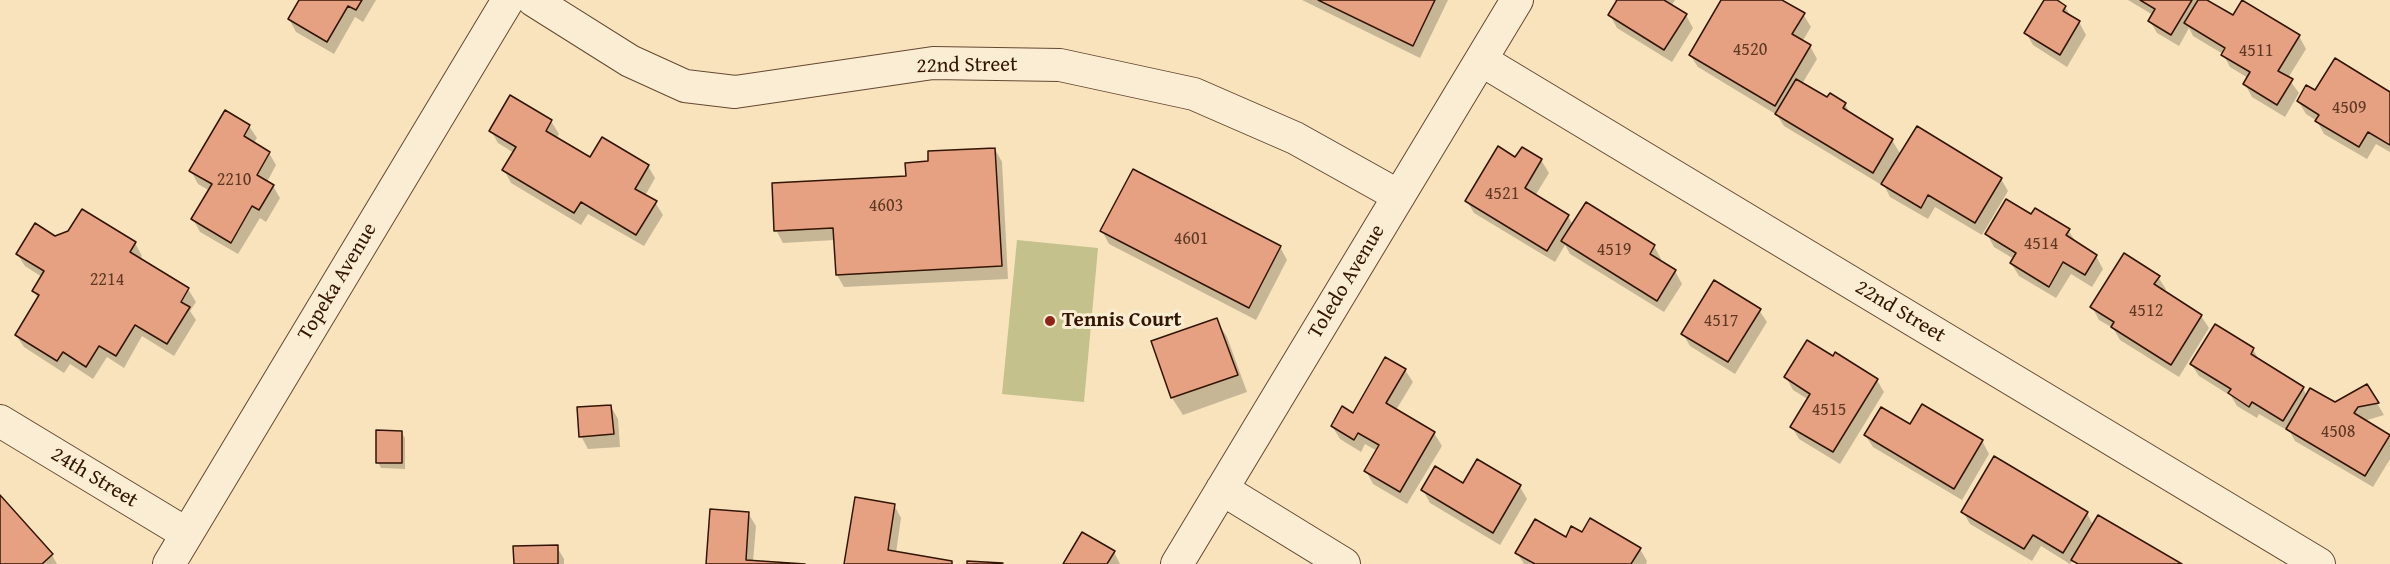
<!DOCTYPE html>
<style>
body{margin:0}
canvas{display:block;background:#f8e3bc}
</style>
<canvas width="2390" height="564"></canvas>
<script>
const ctx = document.querySelector('canvas').getContext('2d');
ctx.lineJoin = 'round';
function fillPath(path, color) {
  ctx.fillStyle = color;
  ctx.fill(path, 'evenodd');
}
function poly(rows) {
  const path = new Path2D();
  for (const r of rows) {
    path.moveTo(r[0], r[1]);
    for (let i = 2; i < r.length; i += 2) path.lineTo(r[i], r[i + 1]);
  }
  return path;
}
function stroke(path, color, width, dash) {
  ctx.strokeStyle = color;
  ctx.lineWidth = width;
  ctx.lineCap = dash ? 'butt' : 'round';
  ctx.setLineDash(dash || []);
  ctx.stroke(path);
}
function write(font, color, halo, rows, align = 'center') {
  ctx.font = font + ' "Gentium Book Plus",serif';
  ctx.lineWidth = 6;
  ctx.setLineDash([]);
  ctx.textBaseline = 'middle';
  ctx.strokeStyle = halo;
  ctx.fillStyle = color;
  for (const [text, x, y, turn = 0] of rows) {
    ctx.save();
    ctx.translate(x, y);
    ctx.rotate((+turn || 0) * Math.PI / 180);
    ctx.textAlign = isNaN(turn) ? turn : align;
    if (halo) ctx.strokeText(text, 0, 0);
    ctx.fillText(text, 0, 0);
    ctx.restore();
  }
}
fillPath(poly([
 [1017,240,1098,248,1084,402,1002,394]
]), '#c4c18c');
fillPath(poly([
 [300,0,376,0,363,22,355,17,334,54,296,32,289,19],
 [1302,0,1448,0,1420,58],
 [1614,0,1675,0,1671,6,1686,15,1693,28,1672,62,1617,28,1610,15,1617,2],
 [1723,0,1779,0,1803,14,1811,27,1802,42,1810,46,1817,59,1802,84,1828,99,1845,104,1851,115,1892,140,1901,155,2001,179,2008,191,1982,235,1935,207,1928,219,1890,197,1882,181,1880,184,1784,126,1777,115,1698,67,1690,55],
 [2046,0,2054,0,2065,7,2072,18,2079,22,2086,35,2067,67,2033,45,2026,33],
 [2128,0,2206,0,2234,17,2299,36,2306,49,2288,78,2299,93,2285,117,2252,97,2245,84,2248,78,2230,67,2223,54,2193,36,2189,28,2179,46,2157,33,2150,21,2153,15],
 [2316,93,2390,93,2390,152,2376,144,2367,159,2324,134,2317,121,2306,114,2298,101],
 [551,121,559,134,556,139,591,159,648,166,655,178,645,196,655,202,663,215,644,246,588,214,581,225,511,183,504,170,514,153,498,143,491,131],
 [249,126,257,138,253,144,269,153,276,165,267,182,273,186,280,198,266,222,260,218,238,254,200,232,193,219,210,191,198,184,191,171],
 [995,149,1002,162,1008,279,844,287,837,275,835,240,783,243,776,230,908,178,930,163],
 [1516,159,1541,160,1549,173,1535,196,1568,216,1573,225,1654,246,1661,259,1660,262,1675,271,1682,284,1664,312,1570,254,1565,245,1555,262,1474,213,1467,201],
 [82,211,135,243,142,256,140,260,188,289,196,302,190,311,196,320,174,356,142,336,124,368,107,357,93,379,70,364,64,373,24,347,16,335,38,299,34,291,42,277,25,266,17,254,69,232],
 [2032,216,2068,230,2076,242,2096,256,2103,269,2092,287,2071,274,2056,298,2019,276,2011,263,2014,259,1994,247,1987,234],
 [1102,231,1280,247,1287,260,1256,320,1109,244],
 [2158,277,2166,289,2164,292,2201,316,2209,328,2179,377,2120,340,2113,328,2099,320,2092,307],
 [1759,310,1767,322,1735,374,1690,346,1683,334],
 [1216,320,1227,337,1247,392,1183,415,1172,398,1152,342],
 [2253,349,2260,362,2303,388,2307,396,2335,404,2367,386,2384,415,2364,421,2390,438,2390,459,2373,487,2295,441,2290,432,2259,414,2257,418,2237,406,2231,396,2199,376,2191,364],
 [1833,358,1877,380,1884,392,1840,464,1799,439,1792,427,1809,400,1793,390,1786,377],
 [1405,370,1413,382,1396,410,1434,433,1442,446,1407,504,1373,484,1366,471,1377,451,1365,444,1361,452,1340,439,1332,426,1353,415],
 [611,407,618,419,620,447,588,449,581,436],
 [1911,426,1982,441,1989,454,1962,500,1873,447,1865,435],
 [401,432,405,438,405,469,381,468,378,462],
 [1463,485,1520,487,1527,499,1500,545,1430,503,1423,490],
 [0,497,52,555,57,564,0,564],
 [894,505,901,518,896,553,951,562,953,564,845,564],
 [1963,512,2087,513,2093,525,2179,564,2076,564,2073,560,2070,564,2041,546,2032,561,1970,524],
 [748,513,756,526,753,562,785,564,708,564],
 [1582,534,1640,549,1647,561,1646,564,1524,564,1517,553],
 [557,547,564,559,564,564,515,564],
 [1114,552,1120,564,1065,564]
]), '#0003');
const building = poly([
 [299,0,362,0,356,10,348,6,327,42,288,19,299,0],
 [1318,0,1435,0,1413,46,1318,0],
 [1617,0,1664,0,1687,14,1664,50,1608,15,1617,0],
 [1721,0,1782,0,1805,13,1792,34,1811,45,1775,106,1689,55,1721,0],
 [2044,0,2057,0,2066,6,2063,11,2080,21,2060,55,2024,33,2044,0],
 [2140,0,2192,0,2171,35,2148,21,2155,9,2140,0],
 [2198,0,2207,0,2233,15,2242,0,2300,35,2278,71,2293,79,2277,105,2243,84,2250,72,2221,55,2225,48,2184,23,2198,0],
 [2335,58,2390,92,2390,145,2368,132,2359,147,2315,121,2319,115,2297,101,2306,85,2315,90,2335,58],
 [1796,79,1827,97,1830,93,1846,103,1843,108,1893,139,1873,173,1775,114,1796,79],
 [510,95,552,120,546,131,590,157,602,137,649,165,635,189,657,201,636,235,581,202,574,213,502,170,516,147,489,131,510,95],
 [225,110,250,125,244,136,270,152,257,175,274,185,259,210,252,206,231,243,191,219,212,184,189,171,225,110],
 [1917,126,2002,178,1975,223,1928,195,1921,208,1881,184,1917,126],
 [1498,146,1515,157,1522,147,1542,159,1525,188,1569,215,1547,251,1465,201,1498,146],
 [995,148,1002,266,836,275,833,228,774,231,772,183,906,176,905,163,928,161,928,151,995,148],
 [1133,169,1281,246,1249,308,1100,231,1133,169],
 [2006,199,2031,214,2035,208,2070,229,2066,235,2097,255,2085,275,2063,262,2049,287,2010,263,2016,253,1985,234,2006,199],
 [1586,202,1655,245,1650,254,1676,270,1657,301,1561,241,1586,202],
 [82,209,136,242,130,252,189,288,181,302,190,307,167,344,135,325,116,356,99,346,86,367,63,352,57,361,15,335,39,295,32,291,44,271,16,254,35,223,55,236,68,231,82,209],
 [2124,253,2160,276,2154,284,2202,315,2171,365,2111,327,2114,322,2090,307,2124,253],
 [1714,280,1761,309,1728,362,1681,334,1714,280],
 [1217,318,1238,375,1171,398,1151,341,1217,318],
 [2215,324,2254,348,2251,354,2304,387,2283,421,2252,402,2249,407,2228,393,2231,389,2190,364,2215,324],
 [1807,340,1833,356,1835,352,1878,379,1833,452,1790,427,1810,394,1784,377,1807,340],
 [1385,357,1406,369,1386,403,1435,432,1400,492,1364,471,1379,445,1358,433,1354,440,1331,426,1342,406,1353,413,1385,357],
 [2367,384,2379,403,2358,407,2354,413,2390,435,2365,476,2286,429,2310,388,2335,402,2367,384],
 [1922,404,1983,440,1954,489,1864,435,1881,407,1910,424,1922,404],
 [611,405,614,434,579,437,577,407,611,405],
 [376,430,402,431,402,463,376,463,376,430],
 [1994,456,2088,512,2063,553,2033,535,2024,549,1961,512,1994,456],
 [1477,459,1521,485,1493,533,1421,490,1435,466,1463,483,1477,459],
 [0,495,53,554,42,564,0,564,0,495],
 [855,497,895,504,888,550,952,561,952,564,844,564,855,497],
 [710,509,749,512,746,560,805,564,706,564,710,509],
 [2098,515,2182,564,2078,564,2071,560,2098,515],
 [1590,518,1641,548,1631,564,1535,564,1515,553,1535,519,1566,537,1571,526,1582,532,1590,518],
 [1082,532,1115,551,1107,564,1063,564,1082,532],
 [558,545,558,564,514,564,513,546,558,545],
 [967,561,1003,563,1002,564,967,564,967,561]
]);
fillPath(building, '#e5a182');
stroke(building, '#341503', 1.5);
const minor = poly([
 [533,0,630,61,685,86,735,92,933,63,1060,65,1194,94,1295,138,1399,196],
 [1481,60,2319,564],
 [0,421,187,534],
 [1222,489,1344,564],
 [169,564,508,0],
 [1177,564,1517,0]
]);
stroke(minor, '#654831', 34);
stroke(minor, '#faedd3', 32);
for (const [x, y, r, color] of [
 [1050,321,6,"#8f2418"]
]) {
  const dot = new Path2D();
  dot.arc(x, y, r, 0, 2 * Math.PI);
  ctx.fillStyle = color;
  ctx.fill(dot);
  stroke(dot, '#faedd3', 2);
}
write('18px', '#603823', null, [
 ["4520",1750,50],
 ["4511",2256,51],
 ["4509",2349,108],
 ["2210",234,180],
 ["4521",1502,194],
 ["4603",886,206],
 ["4601",1191,239],
 ["4514",2041,244],
 ["4519",1614,250],
 ["2214",107,280],
 ["4512",2146,311],
 ["4517",1721,321],
 ["4515",1829,410],
 ["4508",2338,432]
]);
write('21px', '#341503', '#faedd3', [
 ["22nd Street",967,66,-1],
 ["Topeka Avenue",338,282,-59],
 ["Toledo Avenue",1347,282,-59],
 ["22nd Street",1900,312,31],
 ["24th Street",94,478,31]
]);
write('bold 21px', '#341503', '#faedd3', [
 ["Tennis Court",1062,321]
], 'left');
</script>
